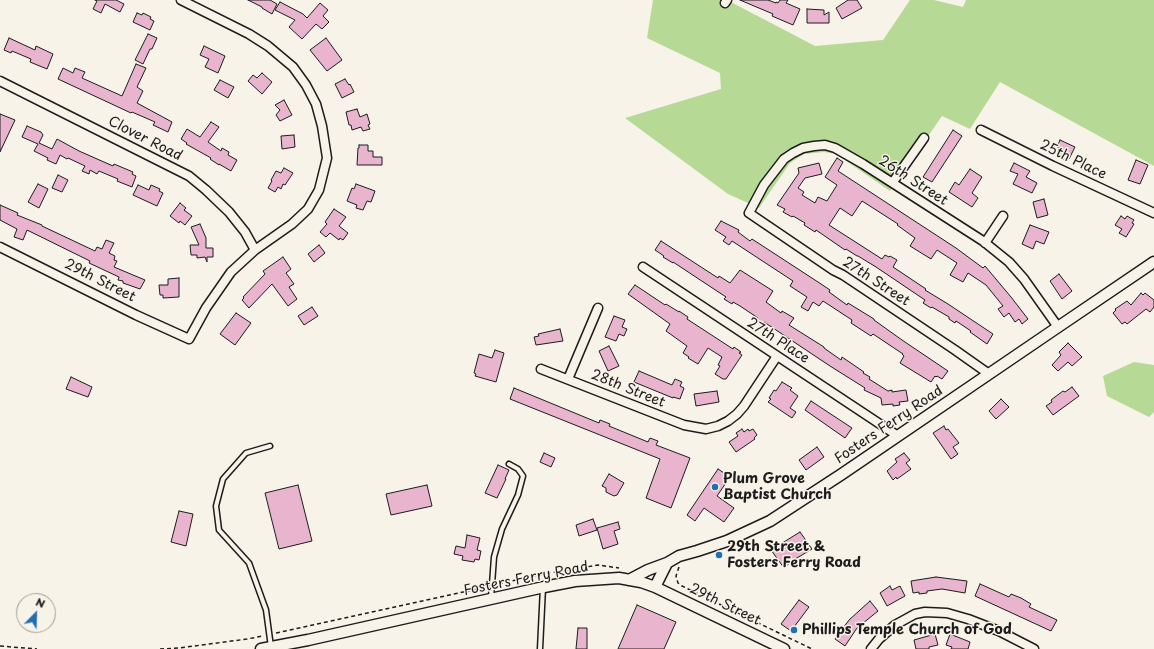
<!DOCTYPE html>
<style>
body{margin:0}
#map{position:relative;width:1154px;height:649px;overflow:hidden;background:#f7f3e8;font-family:"Playpen Sans",sans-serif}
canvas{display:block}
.north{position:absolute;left:16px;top:593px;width:40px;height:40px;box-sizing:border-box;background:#f7f3e8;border:1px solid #9f9d96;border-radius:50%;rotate:23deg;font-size:11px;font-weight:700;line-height:16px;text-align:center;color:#1c1c1c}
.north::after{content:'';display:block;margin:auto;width:14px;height:18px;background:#1f6fb2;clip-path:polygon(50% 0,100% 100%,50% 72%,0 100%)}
</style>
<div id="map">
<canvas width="1154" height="649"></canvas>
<div class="north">N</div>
</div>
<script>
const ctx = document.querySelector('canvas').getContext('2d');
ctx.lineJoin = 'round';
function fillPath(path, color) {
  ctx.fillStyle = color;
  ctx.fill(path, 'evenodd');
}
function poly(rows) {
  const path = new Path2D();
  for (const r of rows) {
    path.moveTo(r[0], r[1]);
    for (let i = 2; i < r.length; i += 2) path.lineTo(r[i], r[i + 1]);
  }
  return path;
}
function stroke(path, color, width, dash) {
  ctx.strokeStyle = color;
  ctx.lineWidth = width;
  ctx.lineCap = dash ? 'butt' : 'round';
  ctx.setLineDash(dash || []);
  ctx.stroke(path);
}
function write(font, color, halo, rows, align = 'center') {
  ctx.font = font + ' "Playpen Sans",sans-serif';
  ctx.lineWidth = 3;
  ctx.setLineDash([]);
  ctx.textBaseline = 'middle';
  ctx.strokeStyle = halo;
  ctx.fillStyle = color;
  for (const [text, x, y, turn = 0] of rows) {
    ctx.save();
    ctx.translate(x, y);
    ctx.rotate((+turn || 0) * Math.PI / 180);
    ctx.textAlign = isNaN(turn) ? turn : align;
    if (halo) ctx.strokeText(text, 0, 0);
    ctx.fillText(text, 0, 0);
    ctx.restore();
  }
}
fillPath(poly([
 [653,0,727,0,815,46,883,40,910,0,934,0,963,7,966,0,1154,0,1154,166,1000,82,970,129,942,116,890,191,836,154,824,152,804,154,790,163,759,208,728,194,625,118,721,89,720,73,647,38],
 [1134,362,1154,365,1154,412,1149,417,1107,396,1103,376]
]), '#b6da95');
const building = poly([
 [95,0,116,0,124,4,120,12,105,4,101,13,93,9,97,1,95,0],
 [248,0,270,0,277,4,272,14,262,8,262,7,248,0],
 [740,0,768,0,776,3,776,2,778,3,780,0,788,0,786,3,800,9,793,25,772,16,773,14,740,0],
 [848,0,857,0,862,8,842,19,836,8,848,0],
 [280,2,303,14,307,18,320,3,328,10,323,16,329,22,322,29,316,24,302,39,289,27,295,20,275,10,280,2],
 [807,9,824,10,824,15,829,12,829,23,807,23,807,9],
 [137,13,142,15,143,13,151,17,150,19,154,21,150,30,133,22,137,13],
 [148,34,157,38,152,49,150,49,143,64,135,60,148,34],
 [9,38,35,50,36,46,53,54,47,69,30,62,31,59,12,51,11,53,4,50,9,38],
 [326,38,342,60,327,71,310,50,326,38],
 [204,46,225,56,218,73,205,67,209,59,200,55,204,46],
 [136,64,146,68,137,87,143,91,137,103,172,122,168,132,153,125,155,122,132,112,131,113,58,79,63,68,73,73,75,68,85,72,82,78,122,96,136,64],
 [262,73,272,82,262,94,248,81,253,75,257,78,262,73],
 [345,79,349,85,350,84,354,92,342,98,335,84,345,79],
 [220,80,234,87,228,98,214,90,220,80],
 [284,100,292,115,280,121,276,115,280,110,275,105,284,100],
 [357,109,360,117,367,114,370,124,368,125,370,129,363,131,361,127,352,130,351,125,349,125,346,112,357,109],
 [0,114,15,120,0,152,0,114],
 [211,122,219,127,208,142,221,151,222,148,229,152,228,155,237,160,231,171,219,164,219,165,210,159,211,158,186,144,187,143,181,139,187,129,200,137,211,122],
 [27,126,41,132,43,135,39,143,52,149,57,139,79,151,113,166,114,164,133,172,132,174,136,176,132,187,117,181,118,179,99,171,97,174,90,170,89,174,82,171,85,166,68,158,67,159,60,155,56,164,47,160,48,158,34,151,38,144,22,137,27,126],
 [953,130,962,136,932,182,923,177,953,130],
 [294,135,295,147,282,149,281,136,294,135],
 [1060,140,1075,147,1069,159,1067,158,1066,161,1059,157,1060,155,1057,153,1060,148,1057,147,1060,140],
 [359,145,368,145,368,151,373,151,373,157,382,157,382,165,357,165,358,148,359,148,359,145],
 [837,158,843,162,838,171,956,248,983,268,985,266,1011,297,1028,319,1022,324,1019,319,1015,322,1009,313,1004,317,998,309,1003,306,986,285,968,273,963,282,950,275,957,263,937,250,931,259,910,246,915,238,897,225,898,224,862,201,852,216,840,208,829,225,882,259,885,255,889,257,890,256,897,260,893,267,926,289,925,290,948,304,993,334,987,344,970,332,971,331,956,321,955,323,949,319,949,317,932,307,931,308,923,303,925,300,876,267,858,256,857,256,846,249,845,250,816,230,815,232,804,225,805,223,793,216,792,217,783,212,785,209,777,205,799,173,798,168,819,163,822,174,805,178,798,188,804,192,802,195,815,203,818,197,827,201,837,185,825,177,837,158],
 [1136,160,1148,165,1140,184,1128,180,1136,160],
 [1014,163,1030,171,1026,177,1037,183,1032,193,1013,184,1018,174,1010,171,1014,163],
 [284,168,293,173,285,185,283,184,281,189,278,187,275,192,268,188,272,181,271,180,276,171,281,173,284,168],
 [970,169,982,177,972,193,978,198,972,207,949,192,955,182,959,185,970,169],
 [58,175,68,180,62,192,52,188,58,175],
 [38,184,48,189,39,208,28,202,38,184],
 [356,184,375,191,371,202,367,201,363,210,356,208,357,205,347,201,352,188,354,189,356,184],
 [138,185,149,190,151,185,160,189,159,191,163,193,157,206,133,195,138,185],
 [1044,199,1048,215,1037,218,1033,202,1044,199],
 [180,203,186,208,184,210,192,216,185,225,180,221,179,223,170,216,180,203],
 [0,205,18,213,17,215,42,225,42,226,95,251,97,247,102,249,106,240,114,243,109,253,115,256,114,260,117,261,114,267,145,280,140,289,123,283,123,281,118,280,119,277,89,263,90,261,27,230,23,240,14,237,17,229,0,220,0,205],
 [334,209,346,217,339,226,348,233,343,240,340,238,339,240,330,233,326,237,320,232,327,224,325,222,334,209],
 [1121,216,1125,219,1127,216,1134,220,1132,223,1134,224,1126,237,1119,233,1122,229,1115,225,1121,216],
 [721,221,739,230,738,232,750,241,752,239,818,282,830,290,829,292,847,305,848,303,874,319,874,320,902,340,948,371,942,379,937,376,936,377,935,376,931,382,900,363,904,356,902,354,903,354,873,334,871,336,851,323,852,320,823,301,819,306,813,302,808,311,801,307,807,297,790,286,793,281,732,241,729,245,723,241,726,237,715,230,721,221],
 [200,224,206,238,206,248,213,248,213,257,207,257,207,262,205,257,197,258,197,255,191,255,190,245,199,245,191,227,200,224],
 [1030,225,1049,232,1044,244,1036,241,1033,249,1022,244,1030,225],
 [661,241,718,278,719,276,730,283,740,270,773,291,766,302,781,313,782,311,794,318,789,325,824,347,824,348,841,360,842,357,864,372,863,373,870,377,869,379,888,391,892,390,892,392,906,390,908,401,899,402,900,405,893,406,893,404,882,405,881,398,864,390,865,388,830,366,764,322,762,325,756,320,758,318,740,306,733,302,732,304,724,299,726,297,723,295,673,262,673,263,663,257,664,256,655,250,661,241],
 [319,245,325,253,314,262,308,254,319,245],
 [283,257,291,269,286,273,294,284,289,287,297,299,288,306,272,284,249,308,242,300,244,298,243,297,265,274,263,271,283,257],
 [1059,274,1072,291,1062,299,1050,281,1059,274],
 [179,278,179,297,163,298,163,295,160,295,159,285,168,285,168,279,179,278],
 [635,285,665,305,666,304,679,312,679,311,688,317,687,319,733,349,734,347,741,352,739,353,742,355,726,379,723,379,715,374,720,366,718,365,722,357,708,348,698,364,688,358,689,357,683,353,687,346,666,331,670,324,628,294,635,285],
 [1141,293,1143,295,1145,293,1154,300,1154,307,1150,312,1146,309,1127,324,1125,322,1122,324,1113,313,1116,310,1115,309,1127,301,1131,305,1141,293],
 [312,307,318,316,304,325,298,316,312,307],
 [236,313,251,323,235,345,220,334,236,313],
 [614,316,625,320,622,327,627,329,624,336,619,334,616,341,605,337,614,316],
 [560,329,563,341,536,345,534,337,539,336,538,334,560,329],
 [1068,343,1082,357,1072,366,1068,362,1058,371,1052,365,1061,355,1059,352,1068,343],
 [609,346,619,366,608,371,599,351,609,346],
 [495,350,504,353,496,382,475,376,476,374,474,373,479,354,492,358,495,350],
 [639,371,672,385,675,379,682,382,680,386,684,388,680,399,673,397,673,398,634,382,639,371],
 [71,377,92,387,88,397,66,389,71,377],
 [782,382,792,388,790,390,798,396,790,408,796,412,792,418,768,402,771,399,769,398,774,390,776,391,782,382],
 [1072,387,1079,396,1053,415,1046,406,1052,402,1051,400,1063,391,1065,392,1072,387],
 [514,388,599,423,600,420,610,424,609,426,648,442,650,438,658,441,656,445,690,458,671,508,646,498,660,459,510,399,514,388],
 [717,391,719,402,696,406,694,394,717,391],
 [1001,399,1009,407,996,419,989,411,1001,399],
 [811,401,852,428,845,438,805,410,811,401],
 [944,426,946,430,948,429,959,443,953,447,958,454,951,459,933,433,944,426],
 [742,429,744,432,748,429,749,431,753,429,757,435,754,438,755,439,736,452,729,442,738,436,736,433,742,429],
 [817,447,824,457,806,470,799,460,817,447],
 [544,453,555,458,551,467,540,462,544,453],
 [904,453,910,460,906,463,911,469,897,479,896,477,893,480,887,471,897,462,895,459,904,453],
 [498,465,509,470,505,479,506,479,497,498,485,493,498,465],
 [718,469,730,477,717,496,734,508,724,522,704,508,695,521,687,515,718,469],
 [609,474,624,483,617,495,614,496,606,492,606,488,602,486,609,474],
 [298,485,312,541,279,549,265,493,298,485],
 [427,485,432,506,391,515,386,494,427,485],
 [179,511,193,514,186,546,171,542,179,511],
 [593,519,597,530,579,536,576,525,593,519],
 [618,522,620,529,614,531,618,544,603,549,597,528,618,522],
 [800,532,812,549,792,561,784,568,771,550,800,532],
 [467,535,480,538,477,550,481,551,479,560,475,559,474,562,462,560,463,556,454,554,456,546,465,548,467,535],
 [936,577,967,581,965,593,942,589,927,591,927,593,919,594,919,592,913,593,911,581,936,577],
 [980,584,1009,597,1011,594,1021,598,1031,604,1029,607,1057,620,1051,631,975,596,980,584],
 [890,586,892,590,900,586,905,596,887,606,880,593,890,586],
 [799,600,809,607,791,631,781,624,799,600],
 [870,601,878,611,857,628,845,646,835,639,849,620,870,601],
 [637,605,676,622,664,649,618,649,637,605],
 [578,628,587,628,587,649,576,649,578,628],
 [935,634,938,645,929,647,929,649,916,649,914,640,935,634],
 [950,634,970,642,968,649,951,649,952,647,946,645,950,634]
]);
fillPath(building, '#e9b4ce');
stroke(building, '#1c1c1c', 1);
const service = poly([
 [270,446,246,453,223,479,216,506,219,530,249,563,266,610,271,647],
 [491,598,494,557,502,529,518,495,523,476,518,469,509,464],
 [540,649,543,587]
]);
const minor = poly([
 [725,3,727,0],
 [0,81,189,176,206,190,229,212,245,232,255,250],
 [981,130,1053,166,1154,213],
 [893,182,924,138],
 [985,243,1003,216],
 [0,247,136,315,189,339,206,308,231,272,255,250,292,224,308,209,319,190,327,158,322,126,316,104,306,85,293,67,268,46,249,34,181,0],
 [643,267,898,436],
 [541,369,684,425,706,429,718,426,728,421,737,414,744,406,777,356],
 [989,374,955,350,843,275,833,270,749,213,764,185,784,159,793,153,803,148,814,146,825,145,835,148,863,164,983,241,1009,262,1024,279,1058,327],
 [568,379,598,308],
 [871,649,879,639,895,625,915,614,925,612,947,613,968,619,999,631,1034,649]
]);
const tertiary = poly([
 [629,580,648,570,667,563],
 [655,587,667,563,679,556,697,551,727,541,770,521,842,474,1058,327,1154,262],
 [261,649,308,640,544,587,575,581,619,578,641,582,655,587,784,649]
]);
stroke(service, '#1c1c1c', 7);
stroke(minor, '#1c1c1c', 11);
stroke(tertiary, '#1c1c1c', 13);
stroke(poly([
 [679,567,676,576,678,583,682,586,812,649],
 [499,584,538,575,598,565,619,568],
 [276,633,486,587],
 [0,646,37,649],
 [160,649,179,648,247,639,263,636]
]), '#1c1c1c', 1.5, [4, 3]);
stroke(service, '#f7f3e8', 4);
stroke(minor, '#f7f3e8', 8);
stroke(tertiary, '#f7f3e8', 10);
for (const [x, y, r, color] of [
 [715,487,4,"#1f6fb2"],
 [719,555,4,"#1f6fb2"],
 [794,630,4,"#1f6fb2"]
]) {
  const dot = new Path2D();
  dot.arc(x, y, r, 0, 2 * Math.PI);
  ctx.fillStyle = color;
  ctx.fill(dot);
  stroke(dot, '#f7f3e8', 1.5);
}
write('14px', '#1c1c1c', '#f7f3e8', [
 ["Clover Road",145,139,27],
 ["25th Place",1073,160,26],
 ["26th Street",913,181,33],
 ["29th Street",100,281,27],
 ["27th Street",876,282,33],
 ["27th Place",778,341,33],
 ["28th Street",628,389,22],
 ["Fosters Ferry Road",889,425,-34],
 ["Fosters Ferry Road",526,579,-11],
 ["29th Street",725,605,26]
]);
write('bold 14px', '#1c1c1c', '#f7f3e8', [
 ["Plum Grove",723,479],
 ["Baptist Church",723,495],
 ["29th Street &",727,547],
 ["Fosters Ferry Road",727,563],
 ["Phillips Temple Church of God",802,630]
], 'left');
</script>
